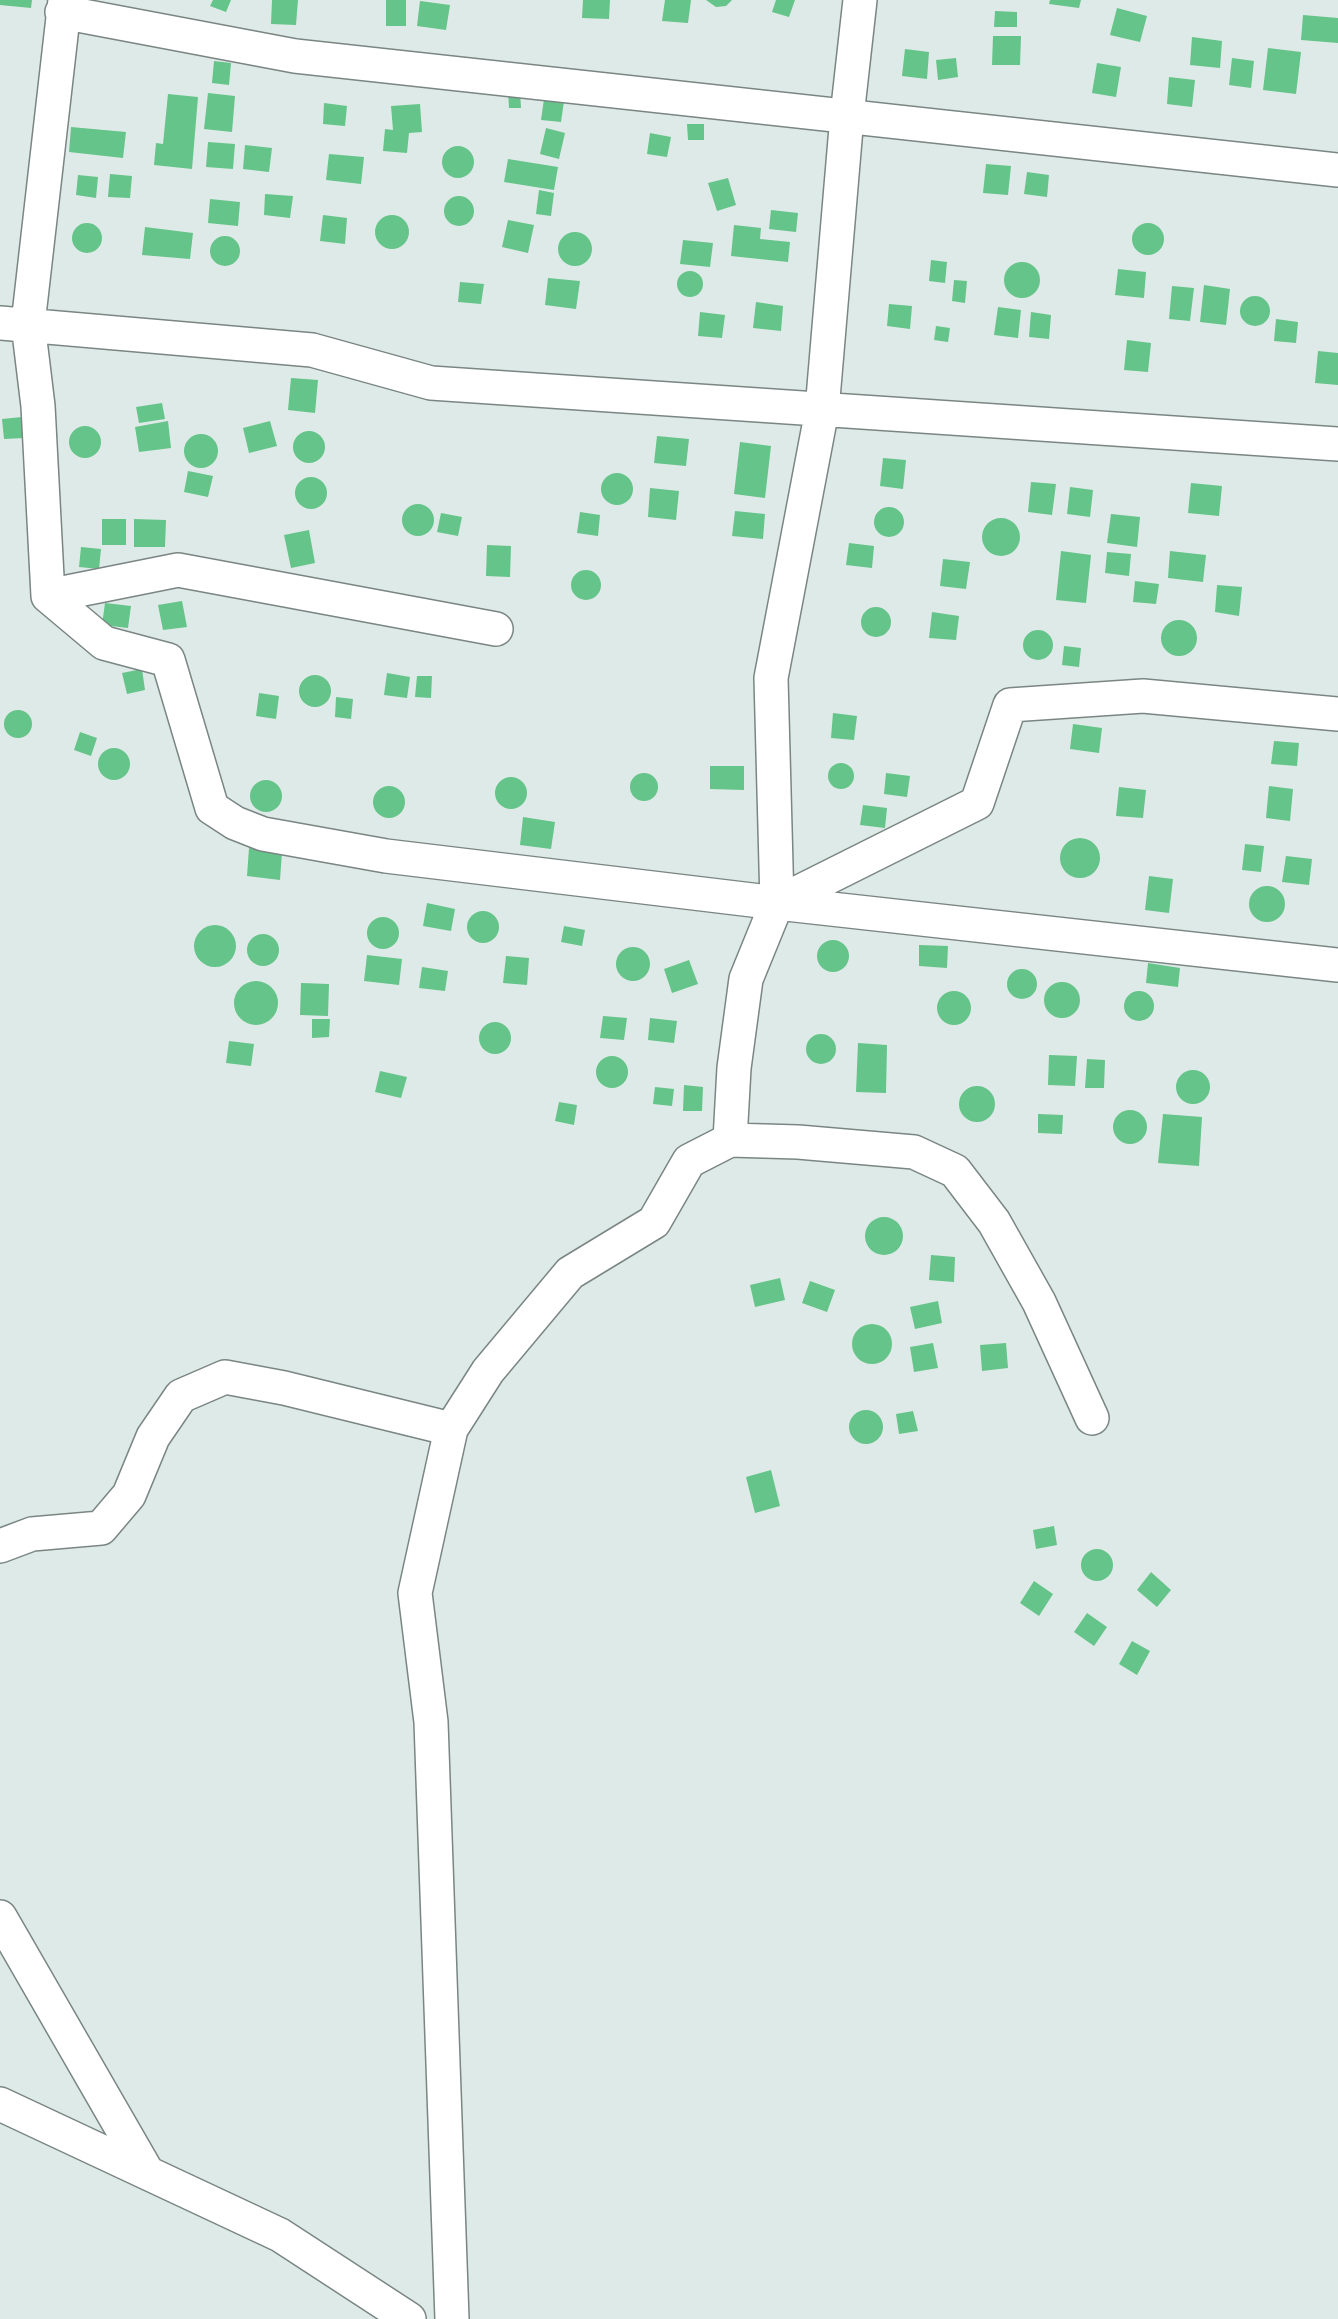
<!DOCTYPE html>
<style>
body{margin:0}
canvas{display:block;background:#deeae7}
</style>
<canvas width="1338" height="2319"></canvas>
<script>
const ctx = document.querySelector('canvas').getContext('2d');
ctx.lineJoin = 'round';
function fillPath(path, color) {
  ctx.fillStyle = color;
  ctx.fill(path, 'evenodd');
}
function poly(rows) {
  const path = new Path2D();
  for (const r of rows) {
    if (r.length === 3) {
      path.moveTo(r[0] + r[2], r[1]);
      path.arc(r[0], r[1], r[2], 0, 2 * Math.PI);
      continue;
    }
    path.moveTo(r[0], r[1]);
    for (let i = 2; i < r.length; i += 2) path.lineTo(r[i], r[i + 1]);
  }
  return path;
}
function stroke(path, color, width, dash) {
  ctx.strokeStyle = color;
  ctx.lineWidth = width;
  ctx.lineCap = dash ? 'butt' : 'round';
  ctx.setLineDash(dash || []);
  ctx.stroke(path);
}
fillPath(poly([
 [0,0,32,0,31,8,0,5],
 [213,0,231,0,226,12,210,6],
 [272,0,298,0,296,25,271,24],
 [386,0,406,0,406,26,386,26],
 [583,0,610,0,609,19,582,18],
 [665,0,691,0,688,23,662,21],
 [706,0,732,0,726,6,716,7],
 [776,0,795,0,789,17,772,12],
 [1050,0,1081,0,1079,8,1049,4],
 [420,1,450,5,446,30,417,26],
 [1117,8,1147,16,1140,42,1110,35],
 [995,11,1017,12,1017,27,994,27],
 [1303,15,1338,18,1338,43,1301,40],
 [993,36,1021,36,1020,65,992,65],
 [1192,37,1222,41,1220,68,1190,65],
 [1268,48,1301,52,1296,94,1263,90],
 [905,49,929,52,927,79,902,76],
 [956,58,958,77,938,80,936,60],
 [1232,58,1254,61,1251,88,1229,85],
 [214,61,231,63,229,85,212,83],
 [1097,63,1121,67,1116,97,1092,93],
 [1169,77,1195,80,1192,107,1167,104],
 [508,90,520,90,521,108,509,108],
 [208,93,235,96,232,132,204,129],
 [168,94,198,97,192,169,154,165,156,143,163,144],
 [544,99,564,101,561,122,541,120],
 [324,103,347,106,345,126,323,124],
 [420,104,422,132,409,133,407,153,383,151,385,129,393,130,391,106],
 [687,124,704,124,704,140,688,140],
 [71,127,126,132,123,158,69,152],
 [546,128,565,133,559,159,540,154],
 [650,133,671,137,667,157,647,154],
 [208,142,235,144,233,169,206,167],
 [245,145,272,148,269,172,243,169],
 [458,162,16],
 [329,154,364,157,361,184,326,180],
 [508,159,558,167,554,190,504,182],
 [986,164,1011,166,1008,195,983,193],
 [1027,172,1049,175,1047,197,1024,194],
 [110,174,132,176,130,198,108,197],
 [78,175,98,177,96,198,76,195],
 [728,178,736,205,717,211,708,183],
 [539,190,554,193,551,216,536,214],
 [265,194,293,196,290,218,264,215],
 [459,211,15],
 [210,199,240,202,238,226,208,223],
 [771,210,798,213,796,232,769,229],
 [323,215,347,218,345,244,320,241],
 [392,232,17],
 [508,220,534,225,528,253,502,247],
 [87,238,15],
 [1148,239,16],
 [734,225,761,228,760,239,790,242,788,262,731,256],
 [145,227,193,233,190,259,142,255],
 [575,249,17],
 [225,251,15],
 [683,240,713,243,710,267,680,264],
 [931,260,947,262,945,283,929,281],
 [1022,280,18],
 [1118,269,1146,272,1144,298,1115,295],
 [690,284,13],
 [548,278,580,281,576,309,545,305],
 [954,280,967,281,965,303,952,301],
 [460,282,484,284,481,304,458,302],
 [1204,285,1230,289,1226,325,1200,322],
 [1172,286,1194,288,1190,321,1169,319],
 [1255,311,15],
 [756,302,783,306,781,331,753,328],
 [889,304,912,306,910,329,887,326],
 [998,307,1021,310,1018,338,994,335],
 [700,312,725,315,722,338,698,336],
 [1031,312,1051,315,1049,339,1029,337],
 [1276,319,1298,322,1296,343,1274,341],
 [936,326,950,328,948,342,934,340],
 [1127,340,1151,343,1148,372,1124,370],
 [1318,351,1338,353,1338,385,1315,383],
 [291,378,318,380,315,413,288,410],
 [162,403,165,419,139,423,136,407],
 [22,417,24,438,4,439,2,419],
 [168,421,171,448,139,452,135,427],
 [270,421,277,446,249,453,243,428],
 [85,442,16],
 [309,447,16],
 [201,451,17],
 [657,436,689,439,686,466,654,463],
 [740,442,771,446,765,498,734,494],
 [883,458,906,460,903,489,880,486],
 [188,471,213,476,208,497,184,492],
 [617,489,16],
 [311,493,16],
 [1031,482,1056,484,1052,515,1028,512],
 [1191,483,1222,486,1219,516,1188,513],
 [1070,487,1093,490,1090,517,1067,514],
 [650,488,679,491,676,520,648,517],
 [418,520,16],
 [889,522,15],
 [735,511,765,514,763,539,732,536],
 [580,512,600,515,598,536,577,533],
 [441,513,462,517,458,536,437,532],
 [1111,514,1140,517,1137,547,1107,543],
 [1001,537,19],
 [102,519,126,519,126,545,102,545],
 [134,519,166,520,165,547,134,547],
 [309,530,315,563,291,568,284,535],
 [849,543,874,546,872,568,846,565],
 [487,545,511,546,510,577,486,576],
 [81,547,101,549,99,569,79,567],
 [1061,551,1091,555,1086,603,1056,600],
 [1170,551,1206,555,1203,582,1168,578],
 [1107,552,1131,554,1129,576,1105,573],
 [943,559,970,562,966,589,940,586],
 [586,585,15],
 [1135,581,1159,584,1156,604,1133,602],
 [1217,585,1242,587,1239,616,1215,612],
 [182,601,187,627,163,630,158,605],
 [105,603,131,606,128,628,102,625],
 [876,622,15],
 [932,612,959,616,956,640,929,638],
 [1179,638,18],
 [1038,645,15],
 [1064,646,1081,648,1079,667,1062,665],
 [142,669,145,690,127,694,122,673],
 [387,673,410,677,407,698,384,695],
 [315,691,16],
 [417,676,432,676,431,698,415,697],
 [259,693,279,696,276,719,256,716],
 [336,697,353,699,351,719,335,717],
 [18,724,14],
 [833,713,857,716,854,740,831,738],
 [1073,724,1102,728,1099,753,1070,749],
 [80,732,97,738,91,756,74,750],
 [1274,741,1299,743,1297,766,1271,764],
 [114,764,16],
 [841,776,13],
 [710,766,744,766,744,790,710,789],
 [644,787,14],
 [886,773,910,776,907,797,884,794],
 [511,793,16],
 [266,796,16],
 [1269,786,1293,789,1290,821,1266,818],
 [389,802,16],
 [1119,787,1146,790,1143,818,1116,816],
 [863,805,887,808,885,828,860,825],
 [523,817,555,822,551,849,520,845],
 [1080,858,20],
 [1245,844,1264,846,1261,872,1242,870],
 [249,848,282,852,280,880,247,876],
 [1286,856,1312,859,1309,885,1282,882],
 [1149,876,1173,879,1169,913,1145,910],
 [1267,904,18],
 [427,903,455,909,451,931,423,926],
 [483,927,16],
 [383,933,16],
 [215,946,21],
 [564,926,585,930,582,946,561,942],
 [263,950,16],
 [833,956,16],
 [919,945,948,946,947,968,919,966],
 [633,964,17],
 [367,955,402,959,399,985,364,981],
 [506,956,529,958,527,985,503,983],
 [689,960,698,984,672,993,664,969],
 [1148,963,1180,968,1178,987,1146,983],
 [422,967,448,971,445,991,419,988],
 [1022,984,15],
 [256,1003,22],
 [1062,1000,18],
 [301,983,329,984,328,1016,300,1015],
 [1139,1006,15],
 [954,1008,17],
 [603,1016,627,1018,624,1040,600,1038],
 [650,1018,677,1021,674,1043,648,1040],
 [312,1019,330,1019,329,1037,312,1038],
 [495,1038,16],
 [821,1049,15],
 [229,1041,254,1044,251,1066,226,1063],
 [858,1043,887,1045,886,1093,856,1092],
 [1049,1055,1077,1056,1075,1086,1048,1085],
 [612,1072,16],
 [1087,1059,1105,1060,1104,1088,1085,1088],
 [1193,1087,17],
 [380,1071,407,1077,401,1098,375,1092],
 [684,1085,703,1087,702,1111,683,1111],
 [977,1104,18],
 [655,1087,674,1089,672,1106,653,1104],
 [559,1102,577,1105,574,1125,555,1121],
 [1130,1127,17],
 [1038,1114,1063,1115,1062,1134,1038,1133],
 [1163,1114,1202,1117,1199,1166,1158,1163],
 [884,1236,19],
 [931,1255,955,1257,954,1282,929,1280],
 [780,1278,785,1300,755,1307,750,1285],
 [810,1281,835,1290,827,1312,802,1303],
 [938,1301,942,1323,915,1329,910,1307],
 [872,1344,20],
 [933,1343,938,1368,914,1372,910,1347],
 [1006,1343,1008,1368,982,1371,980,1345],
 [866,1427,17],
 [913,1411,918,1431,899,1434,896,1414],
 [771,1470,780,1506,755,1513,746,1477],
 [1054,1526,1057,1545,1036,1549,1033,1530],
 [1097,1565,16],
 [1151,1572,1171,1590,1157,1607,1137,1590],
 [1034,1581,1053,1594,1039,1616,1020,1603],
 [1087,1613,1107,1627,1094,1646,1074,1632],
 [1132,1641,1150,1651,1137,1675,1119,1664]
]), '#65c489');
const minor = poly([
 [65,0,28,324,38,406,48,596,104,643,168,660,212,808,235,823,263,834,386,856,777,903,1338,965],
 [62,12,295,56,1338,170],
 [0,323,312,350,431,383,1338,444],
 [48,596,178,570,496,629],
 [777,903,977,803,1010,705,1143,696,1338,714],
 [730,1140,734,1068,746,979,777,903,771,678,822,410,847,116,860,0],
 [0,1546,32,1534,101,1528,129,1495,153,1437,181,1396,225,1377,284,1388,451,1429],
 [0,1917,147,2172],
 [0,2104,280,2235,409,2319],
 [452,2319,431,1722,415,1593,451,1429,488,1371,570,1273,654,1222,689,1161,730,1140,798,1142,914,1152,955,1171,994,1222,1039,1302,1092,1418]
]);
stroke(minor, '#7a8683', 36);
stroke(minor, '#fff', 33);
</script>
